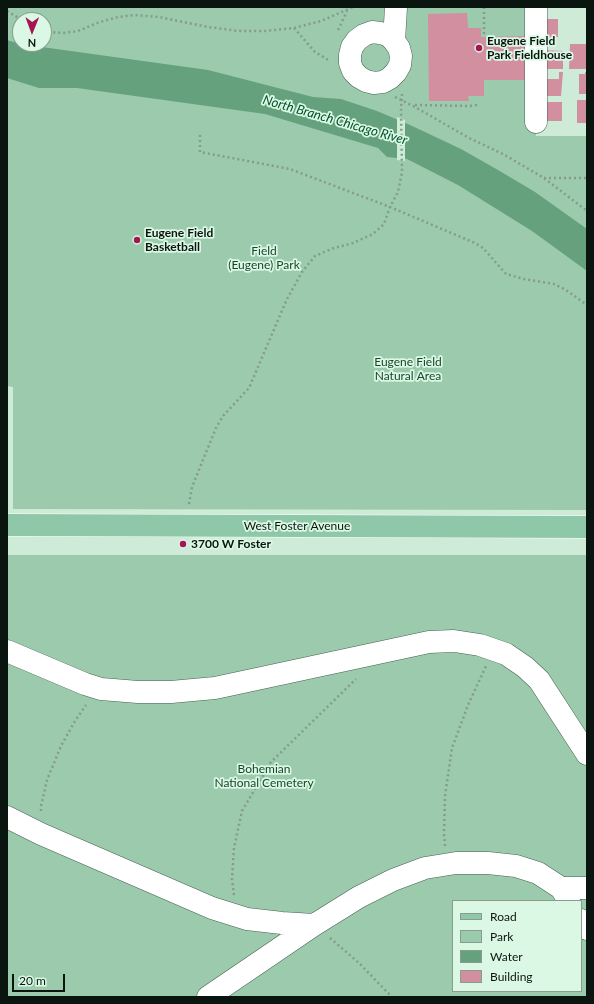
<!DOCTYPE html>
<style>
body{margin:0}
#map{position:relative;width:594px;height:1004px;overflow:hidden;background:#ceebd8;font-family:Lato,sans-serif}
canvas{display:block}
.frame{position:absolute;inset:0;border:8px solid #0b150f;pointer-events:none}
.legend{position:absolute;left:452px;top:900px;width:130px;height:92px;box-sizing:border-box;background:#dbf8e5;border:1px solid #889d8f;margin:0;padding:5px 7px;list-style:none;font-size:12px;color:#0b150f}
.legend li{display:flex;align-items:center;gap:8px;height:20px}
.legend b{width:20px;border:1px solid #889d8f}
.north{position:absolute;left:12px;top:12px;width:40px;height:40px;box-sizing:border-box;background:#dbf8e5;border:1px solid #889d8f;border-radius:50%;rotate:181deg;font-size:11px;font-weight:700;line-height:16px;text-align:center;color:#0b150f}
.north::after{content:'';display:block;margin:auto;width:14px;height:18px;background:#a61553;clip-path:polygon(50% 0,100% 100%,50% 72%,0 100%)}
.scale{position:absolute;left:12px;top:974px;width:53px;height:18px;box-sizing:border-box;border:2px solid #0b150f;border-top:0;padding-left:5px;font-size:12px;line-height:14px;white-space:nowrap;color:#0b150f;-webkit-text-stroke:3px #dbf8e5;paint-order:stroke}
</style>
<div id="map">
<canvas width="594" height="1004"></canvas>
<div class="frame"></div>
<ul class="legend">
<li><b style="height:5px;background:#8ec8a9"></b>Road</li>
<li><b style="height:11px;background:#9bcaac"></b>Park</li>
<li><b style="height:11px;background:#65a17d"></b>Water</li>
<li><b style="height:11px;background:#d18fa0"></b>Building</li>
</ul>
<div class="north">N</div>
<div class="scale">20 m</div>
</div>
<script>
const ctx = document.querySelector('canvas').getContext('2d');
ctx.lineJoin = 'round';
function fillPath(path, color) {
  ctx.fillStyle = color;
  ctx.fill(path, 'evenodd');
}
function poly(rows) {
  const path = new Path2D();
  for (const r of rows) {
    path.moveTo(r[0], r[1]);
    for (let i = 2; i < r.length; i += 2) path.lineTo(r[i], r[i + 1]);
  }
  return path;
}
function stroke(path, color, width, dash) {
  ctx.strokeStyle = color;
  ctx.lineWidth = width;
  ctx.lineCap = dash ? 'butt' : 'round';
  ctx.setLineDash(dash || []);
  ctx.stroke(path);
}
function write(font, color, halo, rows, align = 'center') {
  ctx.font = font + ' Lato,sans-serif';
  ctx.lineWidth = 3.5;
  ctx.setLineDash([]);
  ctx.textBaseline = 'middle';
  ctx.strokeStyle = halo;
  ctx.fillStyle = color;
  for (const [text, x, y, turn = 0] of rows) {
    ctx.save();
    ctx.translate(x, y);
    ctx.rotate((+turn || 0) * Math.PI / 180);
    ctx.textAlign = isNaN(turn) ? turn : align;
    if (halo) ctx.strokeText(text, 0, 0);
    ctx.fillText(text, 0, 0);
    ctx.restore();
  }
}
fillPath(poly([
 [7,7,536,7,536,136,587,136,587,510,13,509,13,387,7,386],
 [20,20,44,20,44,44,20,44],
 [7,555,587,555,587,997,7,997],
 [453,901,581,901,581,991,453,991]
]), '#9bcaac');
fillPath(poly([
 [7,40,20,44,208,70,313,97,341,99,377,111,410,125,461,149,498,170,535,192,587,229,587,271,532,231,458,185,407,159,387,157,378,148,265,114,77,88,39,88,7,78]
]), '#65a17d');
fillPath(poly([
 [397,117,405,120,405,161,397,160]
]), '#ceebd8');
fillPath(poly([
 [467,13,468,28,481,28,481,37,530,36,530,80,484,80,484,96,468,96,469,101,429,101,428,14],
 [541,19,558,19,558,37,541,38],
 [570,44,587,44,587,69,569,69],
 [543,50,563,51,563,69,542,69],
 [559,72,563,72,561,96,543,96,543,79,559,79],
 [585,72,587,72,587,94,579,94,579,74,585,74],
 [577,100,587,100,587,123,577,123],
 [542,102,562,102,562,121,542,121]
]), '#d18fa0');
const minor = poly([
 [394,41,388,35,380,33,372,32,364,35,357,40,352,47,350,55,350,63,353,71,359,77,366,81,374,83,383,82,390,78,396,72,400,65,401,56,399,48,394,41,396,7],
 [536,122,536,7],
 [7,651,85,684,101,689,138,692,171,692,215,688,429,642,454,641,480,645,506,654,525,667,539,680,587,754],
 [7,817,41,834,212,908,247,919,282,923,314,925],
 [561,888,587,888],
 [581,920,587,929],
 [208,997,314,925,359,897,393,880,425,868,456,863,488,863,516,866,538,873,561,888,569,901]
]);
const major = poly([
 [7,525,587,527]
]);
stroke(minor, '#476050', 23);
stroke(major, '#fff', 23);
stroke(poly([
 [484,7,484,37],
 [7,11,22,20],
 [294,28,315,52,330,61],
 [44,29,50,32,63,33,78,31,100,22,118,17,134,15,159,17,208,27,239,31,265,31,294,28,321,21,353,7],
 [338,30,347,11],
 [395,97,415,107,469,138,503,154,544,178,587,211],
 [415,105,470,106,477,105],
 [200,135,200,152,290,169,390,207,475,243,483,248,506,274,524,279,554,284,566,290,587,305],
 [544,178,587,178],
 [189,504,192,487,216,428,223,416,249,388,287,299,302,272,315,256,334,248,353,243,373,234,384,224,390,207,398,192,402,172,401,109,402,94],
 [41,811,41,806,47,780,61,746,75,721,86,705],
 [445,846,444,834,445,796,452,748,468,705,486,666],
 [234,895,232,879,234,848,242,811,271,762,356,679],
 [330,938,359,963,392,997]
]), '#859b8d', 2.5, [2, 3]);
stroke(minor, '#fff', 22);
stroke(major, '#8ec8a9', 22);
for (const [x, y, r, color] of [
 [479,48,4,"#a61553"],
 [137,240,4,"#a61553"],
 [183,544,4,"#a61553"]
]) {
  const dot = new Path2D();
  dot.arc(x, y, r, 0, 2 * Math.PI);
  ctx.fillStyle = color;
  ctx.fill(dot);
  stroke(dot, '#dbf8e5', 1.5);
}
write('bold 12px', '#0b150f', '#dbf8e5', [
 ["Eugene Field",487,41],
 ["Park Fieldhouse",487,55],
 ["Eugene Field",145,233],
 ["Basketball",145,247],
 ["3700 W Foster",191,544]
], 'left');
write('12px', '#17462d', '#dbf8e5', [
 ["Field",264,251],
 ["(Eugene) Park",264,265],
 ["Eugene Field",408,362],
 ["Natural Area",408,376],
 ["Bohemian",264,769],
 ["National Cemetery",264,783]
]);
write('12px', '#0b150f', '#dbf8e5', [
 ["West Foster Avenue",297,526]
]);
write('italic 13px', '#01502d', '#dbf8e5', [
 ["North Branch Chicago River",335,120,16]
]);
</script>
